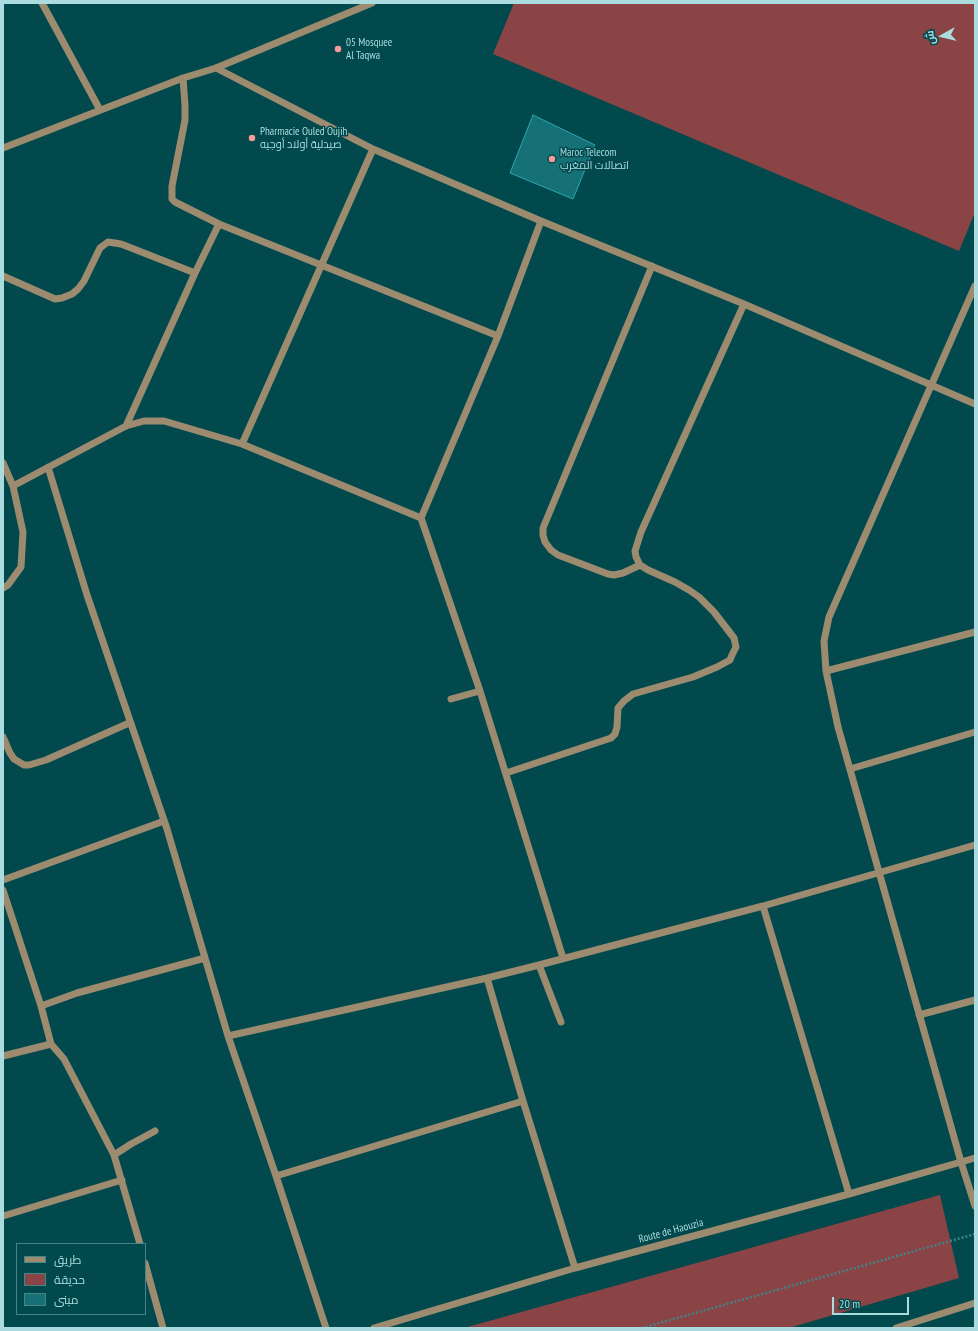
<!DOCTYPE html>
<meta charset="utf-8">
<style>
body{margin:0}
#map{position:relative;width:978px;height:1331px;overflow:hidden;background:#01494d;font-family:"PT Sans Narrow",Cairo,sans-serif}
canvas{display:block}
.frame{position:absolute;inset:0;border:4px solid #aadcdf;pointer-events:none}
.legend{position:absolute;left:16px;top:1243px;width:130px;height:72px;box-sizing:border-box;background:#01494d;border:1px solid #458487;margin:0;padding:5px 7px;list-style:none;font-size:12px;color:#aadcdf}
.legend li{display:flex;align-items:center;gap:8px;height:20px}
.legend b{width:20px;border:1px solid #458487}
.north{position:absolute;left:922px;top:16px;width:40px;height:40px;-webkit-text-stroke:3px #01494d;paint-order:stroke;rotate:262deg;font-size:11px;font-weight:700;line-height:16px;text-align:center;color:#aadcdf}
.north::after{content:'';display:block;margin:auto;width:14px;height:18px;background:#aadcdf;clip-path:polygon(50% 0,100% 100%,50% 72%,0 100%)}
.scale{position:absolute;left:832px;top:1297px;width:77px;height:18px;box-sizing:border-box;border:2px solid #aadcdf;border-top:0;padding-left:5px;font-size:12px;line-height:14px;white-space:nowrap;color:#aadcdf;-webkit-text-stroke:3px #01494d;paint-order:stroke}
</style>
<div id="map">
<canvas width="978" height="1331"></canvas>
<div class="frame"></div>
<ul class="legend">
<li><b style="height:5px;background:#9c8b6f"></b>طريق</li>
<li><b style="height:11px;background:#8b4445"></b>حديقة</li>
<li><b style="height:11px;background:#167177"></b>مبنى</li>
</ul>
<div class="north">ش</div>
<div class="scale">20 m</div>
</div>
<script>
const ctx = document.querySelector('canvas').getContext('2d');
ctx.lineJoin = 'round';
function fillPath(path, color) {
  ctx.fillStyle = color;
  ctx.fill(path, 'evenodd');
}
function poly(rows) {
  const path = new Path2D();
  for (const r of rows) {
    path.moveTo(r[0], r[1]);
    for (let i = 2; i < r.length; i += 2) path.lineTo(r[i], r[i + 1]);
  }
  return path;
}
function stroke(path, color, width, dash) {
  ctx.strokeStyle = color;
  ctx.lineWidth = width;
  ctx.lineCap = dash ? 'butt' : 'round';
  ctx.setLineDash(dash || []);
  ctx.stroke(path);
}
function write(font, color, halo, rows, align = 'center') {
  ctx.font = font + ' "PT Sans Narrow",Cairo,sans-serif';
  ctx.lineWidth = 3;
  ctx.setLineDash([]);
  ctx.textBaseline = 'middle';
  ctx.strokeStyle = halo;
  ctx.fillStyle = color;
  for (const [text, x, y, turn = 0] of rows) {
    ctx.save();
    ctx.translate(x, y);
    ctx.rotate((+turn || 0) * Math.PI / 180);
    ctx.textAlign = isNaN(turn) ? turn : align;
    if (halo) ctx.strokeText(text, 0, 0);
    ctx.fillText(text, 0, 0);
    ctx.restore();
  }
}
fillPath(poly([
 [514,3,975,3,975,212,959,251,493,54],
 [940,1195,959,1278,789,1328,464,1328]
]), '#8b4445');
const building = poly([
 [533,115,595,145,573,199,510,173,533,115]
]);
fillPath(building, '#167177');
stroke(building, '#2aa8af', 1);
stroke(poly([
 [642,1328,975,1234]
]), '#438286', 2.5, [2, 2]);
stroke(poly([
 [42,3,100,110],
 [216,68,373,149,541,221,744,304,975,404],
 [183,78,185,105,185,120,172,186,172,199,175,202,219,224,498,336],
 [3,148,183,78,216,68,372,3],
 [541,221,498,336,421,518,480,691,563,958],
 [3,276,55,299,62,298,72,294,78,289,84,281,100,248,108,242,121,244,195,273],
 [975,286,829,617,824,641,826,671,838,727,961,1162,975,1206],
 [126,426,195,273,219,224],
 [242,444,373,149],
 [3,463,13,486,23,532,21,567,8,585,3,588],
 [48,467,87,595,167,829,228,1036,276,1176,326,1328],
 [13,486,126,426,144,421,164,421,242,444,421,518],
 [640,565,623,573,614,575,608,574,558,555,551,550,545,542,543,535,543,528,652,266],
 [826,671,975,632],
 [451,699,480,691],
 [3,737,10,753,14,759,24,765,29,765,46,760,129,723],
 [850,769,975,732],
 [506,773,611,738,615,734,617,727,618,708,624,701,633,694,693,677,717,667,730,660,732,655,736,647,734,638,714,612,699,597,689,590,675,582,648,570,640,565,636,557,635,551,641,532,744,304],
 [3,880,164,821],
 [3,890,41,1006,51,1044,64,1059,114,1155],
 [763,906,849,1194],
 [487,978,523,1101,575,1268],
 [41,1006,77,993,205,958],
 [919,1015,975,1000],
 [561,1022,539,965,763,906,975,845],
 [228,1036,487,978,539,965],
 [3,1056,51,1044],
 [276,1176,523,1101],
 [3,1216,122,1180],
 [140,1244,114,1155,131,1144,155,1131],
 [145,1263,163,1328],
 [374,1328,575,1268,849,1194,975,1158],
 [896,1328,975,1303]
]), '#9c8b6f', 7);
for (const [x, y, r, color] of [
 [338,49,4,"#f59b99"],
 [252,138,4,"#f59b99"],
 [552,159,4,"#f59b99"]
]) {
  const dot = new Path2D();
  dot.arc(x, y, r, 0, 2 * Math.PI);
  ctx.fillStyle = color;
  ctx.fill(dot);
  stroke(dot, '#01494d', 1.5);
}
write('11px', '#aadcdf', '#01494d', [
 ["05 Mosquee",346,43],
 ["Al Taqwa",346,56],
 ["Pharmacie Ouled Oujih",260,132],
 ["صيدلية أولاد أوجيه",260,145],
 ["Maroc Telecom",560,153],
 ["اتصالات المغرب",560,166]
], 'left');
write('11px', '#aadcdf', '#01494d', [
 ["Route de Haouzia",671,1231,-15]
]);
</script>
